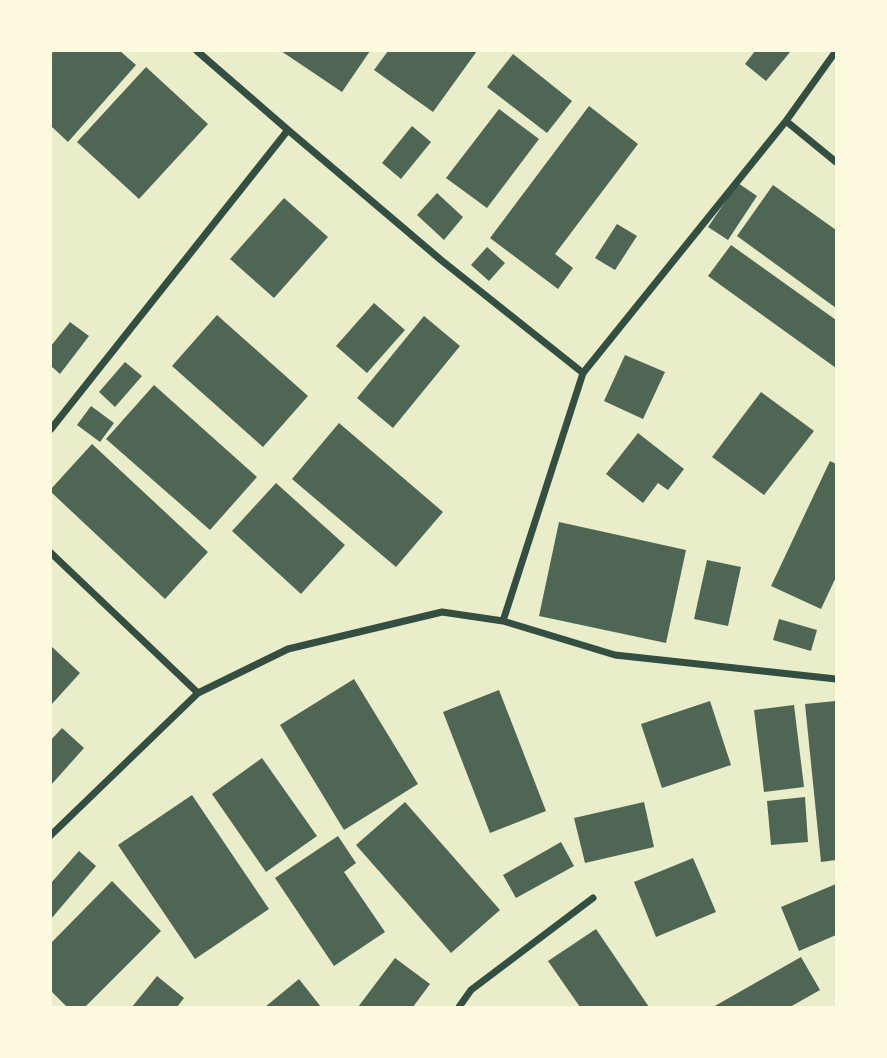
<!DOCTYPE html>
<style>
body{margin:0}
#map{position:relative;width:887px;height:1058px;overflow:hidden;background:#e9edc9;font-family:Quicksand,sans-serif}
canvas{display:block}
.frame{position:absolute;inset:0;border:52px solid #fefae0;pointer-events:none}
</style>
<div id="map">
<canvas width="887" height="1058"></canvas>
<div class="frame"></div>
</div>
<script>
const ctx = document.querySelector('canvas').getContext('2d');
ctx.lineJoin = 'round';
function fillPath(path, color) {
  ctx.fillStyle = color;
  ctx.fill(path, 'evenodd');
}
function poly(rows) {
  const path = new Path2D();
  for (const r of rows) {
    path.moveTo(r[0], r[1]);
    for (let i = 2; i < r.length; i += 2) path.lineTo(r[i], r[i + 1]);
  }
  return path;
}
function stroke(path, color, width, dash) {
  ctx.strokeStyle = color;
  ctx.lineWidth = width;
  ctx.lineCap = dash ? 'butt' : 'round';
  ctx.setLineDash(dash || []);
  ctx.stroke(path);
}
fillPath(poly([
 [54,51,120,51,136,65,68,142,51,126,51,54],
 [281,51,370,51,342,92],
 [388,51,477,51,433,112,374,70],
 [755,51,791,51,766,81,745,64],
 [513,54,572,101,547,133,487,87],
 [146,67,208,124,139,199,77,142],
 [589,106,638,144,555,254,573,268,558,289,490,238],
 [499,109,539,139,487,208,446,178],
 [412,126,431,142,401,179,382,163],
 [738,183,757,196,728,240,708,227],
 [773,185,836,230,836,308,737,236],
 [437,193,463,217,444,240,417,215],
 [284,198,328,237,274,298,230,259],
 [617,224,637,236,615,270,595,258],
 [731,245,836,320,836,368,708,276],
 [487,247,505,263,489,281,471,265],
 [374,303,405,330,367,373,336,346],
 [217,315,308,396,263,447,172,366],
 [424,316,460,346,393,428,357,398],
 [70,322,89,336,60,374,51,366,51,346],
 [625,355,665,372,643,419,604,401],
 [125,362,142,376,115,407,99,392],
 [154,385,257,477,210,530,106,439],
 [761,392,814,431,764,495,712,457],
 [91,406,114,423,100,442,77,425],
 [339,423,443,512,396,567,292,479],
 [638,433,684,469,668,490,658,483,643,503,606,474],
 [92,444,208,552,165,599,51,492,51,489],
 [830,461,836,464,836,577,821,609,771,586],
 [276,483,345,545,301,594,232,531],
 [559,522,686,550,666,643,539,616],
 [707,560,741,567,728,626,694,619],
 [779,619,817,630,811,651,773,640],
 [51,646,80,673,51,705],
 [354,679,418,784,344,830,280,725],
 [499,690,546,811,490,833,443,712],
 [710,701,731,765,662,788,641,724],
 [836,701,836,860,821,862,805,704],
 [794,705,804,787,764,792,754,710],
 [62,728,84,748,51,785,51,740],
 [262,758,317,836,266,872,212,794],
 [192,795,269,909,195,959,118,845],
 [805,797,808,842,771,845,767,801],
 [405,802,500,910,451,953,356,845],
 [644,802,654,847,585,863,574,818],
 [338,836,356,863,344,872,385,932,334,966,275,878],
 [561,842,574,866,516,898,503,875],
 [79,851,96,866,51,919,51,883],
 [693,858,716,912,656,937,634,882],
 [112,881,161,931,85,1007,67,1007,51,991,51,943],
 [836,884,836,935,799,951,781,907],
 [596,929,649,1007,580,1007,548,961],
 [801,957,820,990,790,1007,713,1007],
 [395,958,430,984,413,1007,358,1007],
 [157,976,184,998,177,1007,132,1007],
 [299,979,321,1007,265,1007]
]), '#4f6655');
stroke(poly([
 [197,51,288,130,441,260,583,373],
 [786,121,836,162],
 [51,429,288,130],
 [51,553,198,693],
 [503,621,583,373,786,121,836,51],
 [51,835,198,693,288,649,442,612,503,621,615,655,836,679],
 [459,1007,471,990,593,898]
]), '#344e41', 7);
</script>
